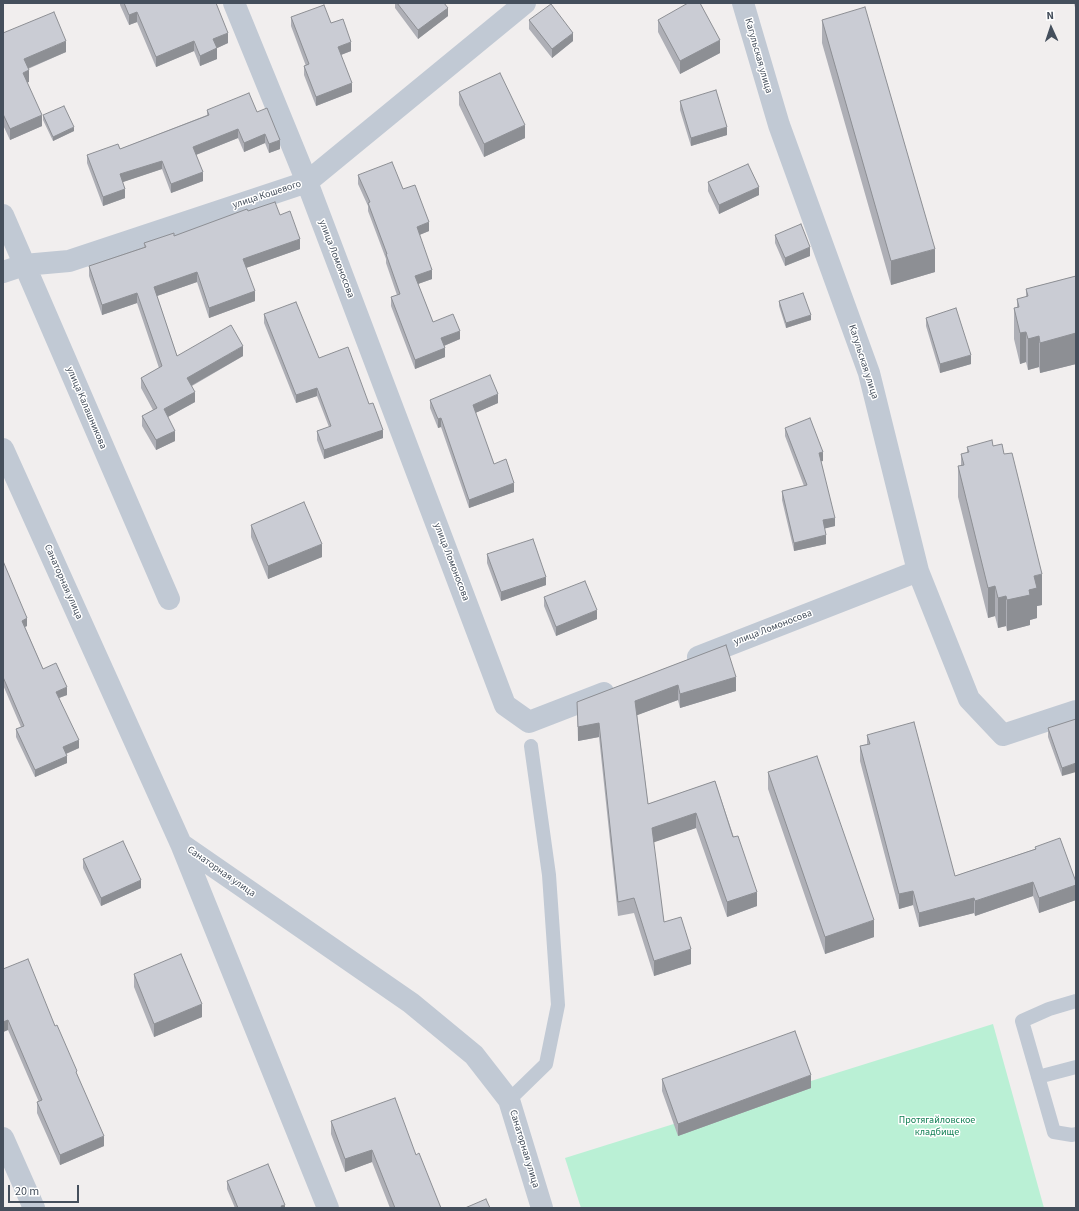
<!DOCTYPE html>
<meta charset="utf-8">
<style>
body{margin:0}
#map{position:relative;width:1079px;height:1211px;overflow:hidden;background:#f1eeee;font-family:"Source Sans 3",sans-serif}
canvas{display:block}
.frame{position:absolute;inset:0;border:4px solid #454f5c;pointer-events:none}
.north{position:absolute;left:1031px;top:8px;width:40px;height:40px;-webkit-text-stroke:3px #fff;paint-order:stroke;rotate:357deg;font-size:11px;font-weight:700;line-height:16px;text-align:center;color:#454f5c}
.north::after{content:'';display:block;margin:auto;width:14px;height:18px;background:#454f5c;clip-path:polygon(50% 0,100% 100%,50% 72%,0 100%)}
.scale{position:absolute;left:8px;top:1185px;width:71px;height:18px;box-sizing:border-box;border:2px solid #454f5c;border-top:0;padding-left:5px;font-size:12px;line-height:14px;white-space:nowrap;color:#454f5c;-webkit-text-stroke:3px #fff;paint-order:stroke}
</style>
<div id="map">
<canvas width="1079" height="1211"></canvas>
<div class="frame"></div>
<div class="north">N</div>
<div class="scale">20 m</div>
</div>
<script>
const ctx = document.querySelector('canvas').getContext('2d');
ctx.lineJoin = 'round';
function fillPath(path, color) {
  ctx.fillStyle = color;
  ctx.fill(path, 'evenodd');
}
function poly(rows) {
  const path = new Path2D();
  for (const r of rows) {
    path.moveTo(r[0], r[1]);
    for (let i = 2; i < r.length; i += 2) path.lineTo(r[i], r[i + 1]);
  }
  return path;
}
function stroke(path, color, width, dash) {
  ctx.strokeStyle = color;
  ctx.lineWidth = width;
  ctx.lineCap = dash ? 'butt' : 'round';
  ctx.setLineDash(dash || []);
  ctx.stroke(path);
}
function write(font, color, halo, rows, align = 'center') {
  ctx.font = font + ' "Source Sans 3",sans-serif';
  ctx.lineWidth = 3;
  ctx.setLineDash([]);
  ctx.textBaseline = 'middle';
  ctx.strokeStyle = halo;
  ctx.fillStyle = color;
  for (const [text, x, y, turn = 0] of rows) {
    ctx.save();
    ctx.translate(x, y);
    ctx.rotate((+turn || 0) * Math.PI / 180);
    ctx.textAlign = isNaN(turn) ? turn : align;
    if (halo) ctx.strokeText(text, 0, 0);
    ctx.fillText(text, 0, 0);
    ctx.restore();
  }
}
fillPath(poly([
 [993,1024,1044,1208,581,1208,565,1158]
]), '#baf0d5');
stroke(poly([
 [1076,1001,1049,1009,1022,1021,1054,1132,1072,1135,1076,1134],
 [1038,1077,1076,1067],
 [509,1100,546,1064,558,1005,549,875,531,746]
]), '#c1c9d4', 14);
stroke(poly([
 [234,3,307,182,505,705,529,722,604,693],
 [743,3,779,125,869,373,918,571,969,699,1003,735,1076,711],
 [3,215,169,599],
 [3,272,24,265,69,261,307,182,525,3],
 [3,449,181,844,328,1208],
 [698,657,918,571],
 [181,844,411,1003,474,1055,509,1100,542,1208],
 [3,1138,34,1208]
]), '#c1c9d4', 22);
fillPath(poly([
 [120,3,216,3,228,43,217,48,217,59,200,66,194,51,156,67,137,22,129,25,120,5],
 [395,3,444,3,448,16,418,39,395,8],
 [1074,3,1076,3,1076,12],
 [291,17,331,23,351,51,341,55,352,92,316,106,304,75,304,66,306,66,291,26],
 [529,20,573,41,552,58,529,29],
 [658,20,720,53,680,74,658,32],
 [822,20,935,272,891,285,822,43],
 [3,33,66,52,28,69,29,82,27,82,42,126,10,140,3,125],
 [459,92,525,138,484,157,459,105],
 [680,101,727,135,691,146,680,110],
 [207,110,257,112,280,149,269,153,265,143,244,152,238,138,196,155,203,181,171,193,162,169,123,182,125,198,103,206,87,163,87,155,120,149,207,115],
 [43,115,74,131,53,141,43,120],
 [358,175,403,189,429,231,419,235,432,279,418,284,433,322,460,339,444,346,445,357,415,369,391,306,391,297,397,295,386,263,386,259,368,211,368,206,358,184],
 [708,182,759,195,719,214,708,191],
 [248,211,280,215,300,249,246,268,255,301,209,318,197,282,157,296,177,356,243,356,192,386,195,402,168,417,175,441,156,450,142,426,142,416,153,410,141,388,141,378,159,368,137,303,102,315,89,276,89,266,144,247,144,243,174,236],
 [775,235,810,256,785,266,775,243],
 [1076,276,1076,364,1040,373,1039,367,1028,370,1026,362,1020,364,1014,339,1014,308,1017,308,1017,299,1026,297,1026,289],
 [779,301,811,320,786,328,779,306],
 [264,314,319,358,369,404,383,438,324,459,317,440,317,431,329,427,317,396,296,403,264,323],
 [926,318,971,364,940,373,926,326],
 [430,400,498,403,475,413,494,464,514,492,469,508,441,427,438,428,430,408],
 [785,428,823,461,821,461,835,526,824,528,826,544,794,551,782,500,782,491,804,486,785,436],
 [967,447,1042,605,1037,606,1037,618,1030,620,1030,625,1007,631,1006,626,998,628,995,616,988,618,958,497,958,466,961,466,961,454,967,453],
 [251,525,322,557,268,579,251,537],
 [487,554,546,585,501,601,487,563],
 [3,561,27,626,25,627,43,669,67,695,59,698,79,748,66,754,67,763,35,777,16,737,16,729,21,727,3,685],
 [544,597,597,619,556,636,544,606],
 [726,645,736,691,680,708,678,700,637,715,648,804,715,781,757,906,727,917,696,828,653,842,664,922,691,964,654,976,634,913,618,916,599,737,578,741,577,702],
 [1076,720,1062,776,1048,737,1048,728],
 [867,735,955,876,1035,849,1035,847,1076,882,1076,900,1039,913,1033,896,975,916,974,913,919,927,913,905,899,909,860,761,860,746,867,744],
 [768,772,874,937,825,954,768,789],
 [83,859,141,888,101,906,83,868],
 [3,969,55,1026,77,1074,104,1146,60,1165,37,1113,37,1102,39,1102,8,1030,3,1032],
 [134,974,202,1017,154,1037,134,987],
 [662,1079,811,1088,678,1136,662,1091],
 [331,1121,416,1155,441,1208,390,1208,372,1162,345,1172,331,1134],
 [227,1181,285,1208,235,1208,227,1189]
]), '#aeafb6');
fillPath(poly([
 [448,8,448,16,418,39,418,30],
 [137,12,137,22,129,25,129,15],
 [228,33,228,43,213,50,213,39],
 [573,33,573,41,552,58,552,49],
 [720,40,720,53,680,74,680,61],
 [66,41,66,52,24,70,24,59],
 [194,41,194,51,156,67,156,57],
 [351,42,351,51,338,56,338,47],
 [217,48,217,59,200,66,200,56],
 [29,70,29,82,23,84,23,73],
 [352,83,352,92,316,106,316,97],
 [42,115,42,126,10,140,10,129],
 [525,125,525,138,484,157,484,144],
 [74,127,74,131,53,141,53,137],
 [727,127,727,135,691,146,691,138],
 [238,129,238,138,193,156,193,147],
 [265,134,265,143,244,152,244,143],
 [280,140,280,149,269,153,269,144],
 [162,161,162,169,120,183,120,174],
 [203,172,203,181,171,193,171,184],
 [759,187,759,195,719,214,719,205],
 [125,189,125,198,103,206,103,197],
 [429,222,429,231,417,236,417,227],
 [300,239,300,249,243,269,243,259],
 [810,247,810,256,785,266,785,258],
 [935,249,935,272,891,285,891,261],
 [432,270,432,279,415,285,415,276],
 [197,272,197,282,154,297,154,287],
 [255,291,255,301,209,318,209,308],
 [137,293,137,303,102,315,102,305],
 [811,315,811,320,786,328,786,323],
 [460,331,460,339,441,347,441,338],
 [1026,332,1026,362,1020,364,1020,333],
 [1076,333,1076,364,1040,373,1040,343],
 [1039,336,1039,367,1028,370,1028,339],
 [243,346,243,356,187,388,187,378],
 [445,348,445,357,415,369,415,360],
 [971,355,971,364,940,373,940,364],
 [317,388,317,396,296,403,296,395],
 [195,392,195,402,164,419,164,409],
 [498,394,498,403,473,414,473,405],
 [441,418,441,427,438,428,438,419],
 [383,430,383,438,324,459,324,450],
 [175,431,175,441,156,450,156,440],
 [823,452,823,461,819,462,819,453],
 [514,483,514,492,469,508,469,500],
 [835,518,835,526,823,529,823,520],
 [826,535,826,544,794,551,794,543],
 [322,544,322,557,268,579,268,566],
 [1042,574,1042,605,1037,606,1037,618,1030,620,1030,625,1007,631,1007,600,1034,576],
 [546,577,546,585,501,601,501,592],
 [995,586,995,616,988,618,988,588],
 [1006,596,1006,626,998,628,998,598],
 [597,610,597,619,556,636,556,627],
 [27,618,27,626,22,628,22,621],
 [736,677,736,691,680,708,680,694],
 [678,685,678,700,635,716,635,701],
 [67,687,67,695,56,699,56,692],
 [599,723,599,737,578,741,578,727],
 [79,740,79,748,63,755,63,747],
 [67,756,67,763,35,777,35,770],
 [1076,763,1076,772,1062,776,1062,768],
 [696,813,696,828,652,843,652,828],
 [141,880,141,888,101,906,101,898],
 [1033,882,1033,896,975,916,975,901],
 [1076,885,1076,900,1039,913,1039,898],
 [913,891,913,905,899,909,899,894],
 [757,892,757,906,727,917,727,902],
 [974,898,974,913,919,927,919,913],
 [874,920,874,937,825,954,825,937],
 [691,949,691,964,654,976,654,961],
 [202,1004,202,1017,154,1037,154,1024],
 [8,1020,8,1030,3,1032,3,1022],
 [811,1075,811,1088,678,1136,678,1124],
 [104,1136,104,1146,60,1165,60,1155],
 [372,1150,372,1162,345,1172,345,1159],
 [285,1205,285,1208,281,1208,281,1206]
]), '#8d8f94');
const building = poly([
 [124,3,216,3,228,33,213,39,217,48,200,56,194,41,156,57,137,12,129,15,124,3],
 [397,3,444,3,448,8,418,30,397,3],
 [688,3,700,3,720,40,680,61,658,20,688,3],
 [551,4,573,33,552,49,529,20,551,4],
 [324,5,331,23,343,19,351,42,338,47,352,83,316,97,304,66,309,64,291,17,324,5],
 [865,7,935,249,891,261,822,20,865,7],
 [54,12,66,41,24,59,29,70,23,73,42,115,10,129,3,114,3,33,54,12],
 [500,73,525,125,484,144,459,92,500,73],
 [716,90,727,127,691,138,680,101,716,90],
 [249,93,257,112,267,108,280,140,269,144,265,134,244,143,238,129,193,147,203,172,171,184,162,161,120,174,125,189,103,197,87,155,118,144,120,149,209,115,207,110,249,93],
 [64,106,74,127,53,137,43,115,64,106],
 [392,162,403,189,415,185,429,222,417,227,432,270,415,276,433,322,453,314,460,331,441,338,445,348,415,360,391,297,400,294,386,254,387,254,368,203,370,202,358,175,392,162],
 [748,164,759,187,719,205,708,182,748,164],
 [275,202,280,215,290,211,300,239,243,259,255,291,209,308,197,272,154,287,177,356,231,325,243,346,187,378,195,392,164,409,175,431,156,440,142,416,157,408,141,378,162,366,137,293,102,305,89,266,146,247,144,243,174,233,174,236,247,209,248,211,275,202],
 [801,224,810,247,785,258,775,235,801,224],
 [1076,276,1076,333,1040,343,1039,336,1028,339,1026,332,1020,333,1014,308,1019,307,1017,299,1028,296,1026,289,1076,276],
 [803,293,811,315,786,323,779,301,803,293],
 [296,302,319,358,348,347,369,404,373,403,383,430,324,450,317,431,331,426,317,388,296,395,264,314,296,302],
 [956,308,971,355,940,364,926,318,956,308],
 [490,375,498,394,473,405,494,464,506,459,514,483,469,500,441,418,438,419,430,400,490,375],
 [810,418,823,452,819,453,835,518,823,520,826,535,794,543,782,491,807,485,785,428,810,418],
 [992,440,993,446,1002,444,1004,454,1012,453,1042,574,1034,576,1037,588,1029,590,1030,595,1007,600,1006,596,998,598,995,586,988,588,958,466,964,465,961,454,969,452,967,447,992,440],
 [304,502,322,544,268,566,251,525,304,502],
 [533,539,546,577,501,592,487,554,533,539],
 [3,561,27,618,22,621,43,669,56,663,67,687,56,692,79,740,63,747,67,756,35,770,16,729,24,726,3,677,3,561],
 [585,581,597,610,556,627,544,597,585,581],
 [726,645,736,677,680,694,678,685,635,701,648,804,715,781,733,837,738,836,757,892,727,902,696,813,652,828,664,922,681,917,691,949,654,961,634,898,618,902,599,723,578,727,577,702,726,645],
 [1076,719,1076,763,1062,768,1048,728,1076,719],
 [914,722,955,876,1036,849,1035,847,1060,838,1076,882,1076,885,1039,898,1033,882,975,901,974,898,919,913,913,891,899,894,860,746,870,744,867,735,914,722],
 [817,756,874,920,825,937,768,772,817,756],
 [123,841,141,880,101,898,83,859,123,841],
 [181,954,202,1004,154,1024,134,974,181,954],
 [28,959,55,1026,57,1025,77,1071,76,1072,104,1136,60,1155,37,1102,42,1100,8,1020,3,1022,3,969,28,959],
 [795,1031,811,1075,678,1124,662,1079,795,1031],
 [395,1098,416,1155,419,1153,441,1208,395,1208,372,1150,345,1159,331,1121,395,1098],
 [268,1164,285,1205,281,1206,282,1208,238,1208,227,1181,268,1164],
 [486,1199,490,1208,465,1208,486,1199]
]);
fillPath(building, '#caccd4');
stroke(building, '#8d8f94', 1);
write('10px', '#454f5c', '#fff', [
 ["Кагульская улица",758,56,74],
 ["улица Кошевого",267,195,-18],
 ["улица Ломоносова",336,259,69],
 ["Кагульская улица",863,362,72],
 ["улица Калашникова",86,408,67],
 ["улица Ломоносова",451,562,69],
 ["Санаторная улица",63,582,66],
 ["улица Ломоносова",773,628,-21],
 ["Санаторная улица",221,872,35],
 ["Санаторная улица",524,1149,73]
]);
write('10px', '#138055', '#fff', [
 ["Протягайловское",937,1121],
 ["кладбище",937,1133]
]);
</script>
